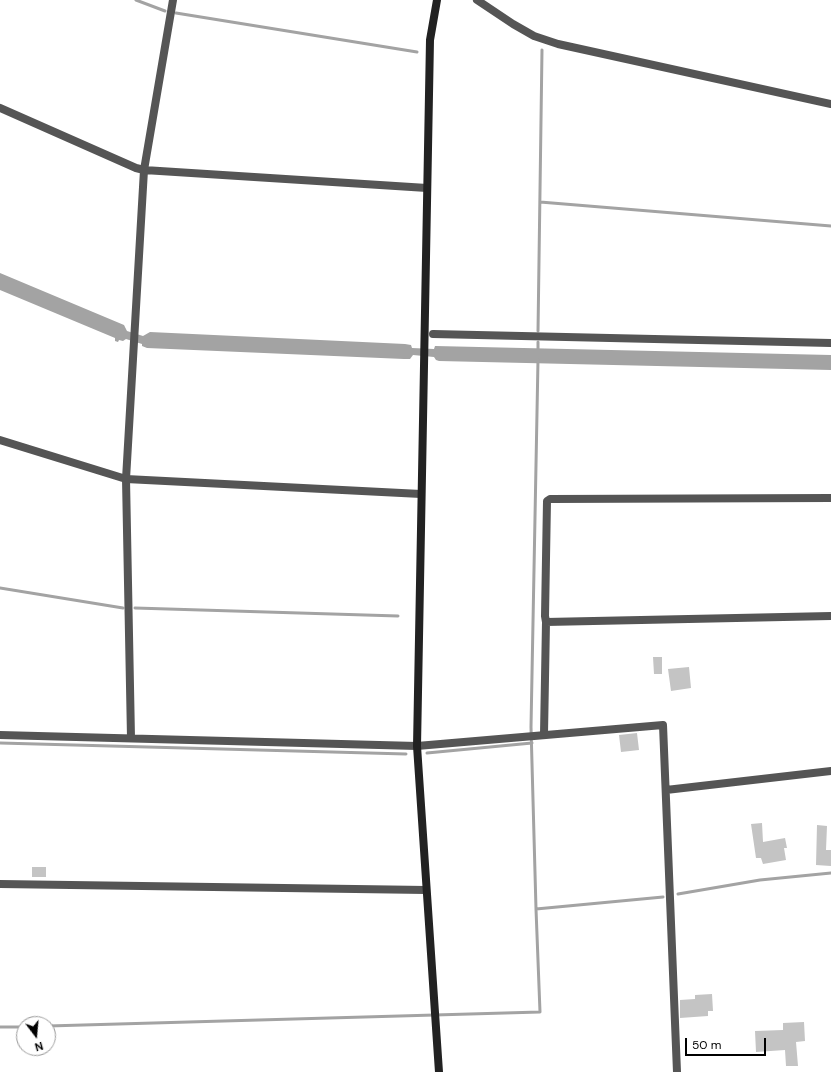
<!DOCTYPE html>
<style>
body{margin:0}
#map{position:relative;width:831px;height:1072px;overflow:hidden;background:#fff;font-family:"DM Sans",sans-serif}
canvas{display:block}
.north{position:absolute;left:16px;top:1016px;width:40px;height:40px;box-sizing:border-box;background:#fff;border:1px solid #999;border-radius:50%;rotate:164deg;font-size:11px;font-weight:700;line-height:16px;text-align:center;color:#000}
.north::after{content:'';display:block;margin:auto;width:14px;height:18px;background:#000;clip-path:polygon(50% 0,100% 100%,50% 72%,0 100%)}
.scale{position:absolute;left:685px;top:1038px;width:81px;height:18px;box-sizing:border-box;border:2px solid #000;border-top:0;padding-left:5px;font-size:12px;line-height:14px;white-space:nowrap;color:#000;-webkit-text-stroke:3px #fff;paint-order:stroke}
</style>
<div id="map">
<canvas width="831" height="1072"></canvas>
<div class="north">N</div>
<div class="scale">50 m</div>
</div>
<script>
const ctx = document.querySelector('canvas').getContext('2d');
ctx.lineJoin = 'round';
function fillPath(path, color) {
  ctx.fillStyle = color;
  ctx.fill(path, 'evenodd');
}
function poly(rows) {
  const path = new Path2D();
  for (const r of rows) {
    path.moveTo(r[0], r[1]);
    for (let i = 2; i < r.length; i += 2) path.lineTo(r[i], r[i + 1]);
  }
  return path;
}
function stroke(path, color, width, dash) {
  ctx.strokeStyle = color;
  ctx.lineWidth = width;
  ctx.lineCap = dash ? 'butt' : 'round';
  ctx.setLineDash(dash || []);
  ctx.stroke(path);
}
fillPath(poly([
 [0,273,124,325,127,331,143,336,150,332,405,344,411,345,412,348,434,349,435,346,831,355,831,370,439,361,436,360,434,357,413,355,410,359,404,359,147,348,142,346,142,344,126,339,123,341,119,340,118,342,115,341,115,338,0,290]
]), '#a3a3a3');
stroke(poly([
 [136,0,165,11],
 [176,13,417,52],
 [540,202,831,226],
 [538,331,542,50],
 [538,352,538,342],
 [538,360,531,727,536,909,663,897],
 [0,588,123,608],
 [135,608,398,616],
 [0,743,406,754],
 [427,753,532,743],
 [678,894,760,880,831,873],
 [48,1026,540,1012,536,909],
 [0,1027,24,1027]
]), '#a3a3a3', 3);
fillPath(poly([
 [653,657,662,657,662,674,654,674],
 [689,667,691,688,671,691,668,669],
 [637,733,639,750,621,752,619,735],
 [762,823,763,842,785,838,787,848,784,848,786,860,763,864,761,858,756,858,751,824],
 [817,825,827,826,826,850,831,850,831,866,816,865],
 [32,867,46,867,46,877,32,877],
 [712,994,713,1011,708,1011,708,1016,680,1018,680,1000,695,999,695,995],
 [804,1022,805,1041,796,1042,798,1066,786,1066,785,1050,756,1052,755,1031,783,1030,783,1023]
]), '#c4c4c4');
stroke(poly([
 [477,0,513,24,534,36,558,44,831,104],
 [0,108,136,168,144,170,427,188],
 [433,334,831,343],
 [0,440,126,479,421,494],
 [546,622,831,616],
 [544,734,546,622,545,616,547,501,550,499,831,498],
 [0,735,417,746,663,725,677,1072],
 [131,738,126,479,144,170,173,0],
 [666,790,831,771],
 [0,884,426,890]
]), '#555', 8);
stroke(poly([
 [437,0,430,40,417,746,439,1072]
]), '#222', 8);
</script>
